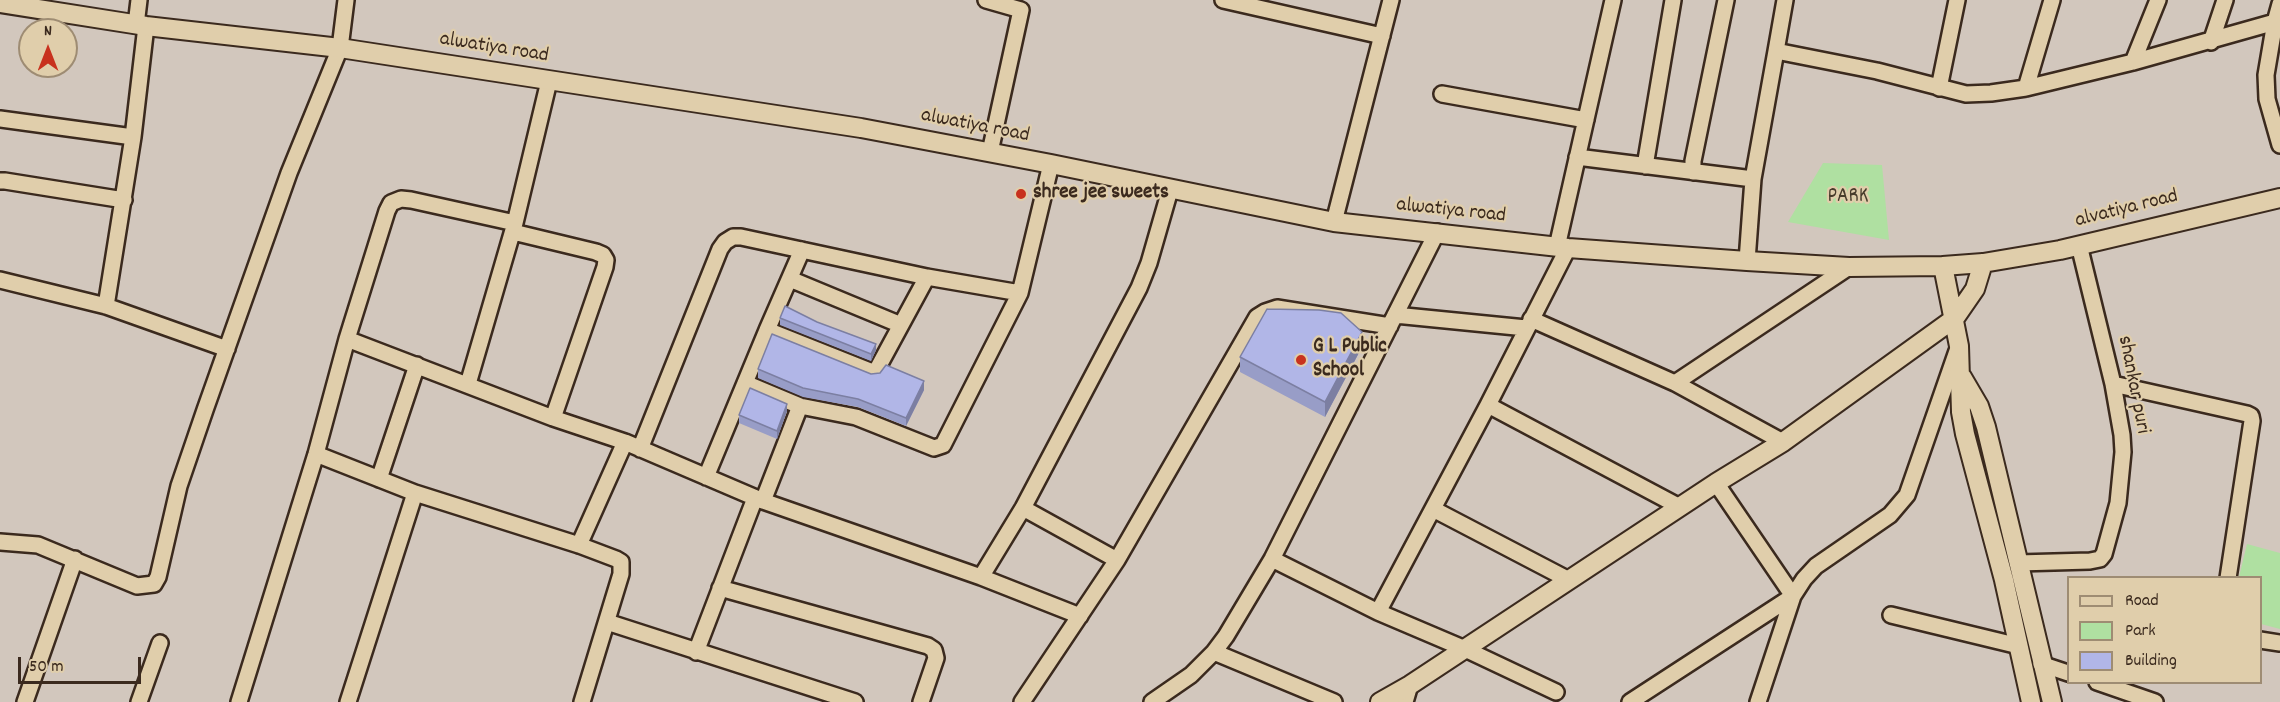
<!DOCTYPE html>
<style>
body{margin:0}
#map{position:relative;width:2280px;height:702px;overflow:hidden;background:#d2c7bd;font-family:Dekko,sans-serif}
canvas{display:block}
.legend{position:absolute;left:2067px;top:576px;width:195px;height:108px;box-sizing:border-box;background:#e0ceab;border:2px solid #9e8c73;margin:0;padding:8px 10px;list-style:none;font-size:18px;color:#3b2a1e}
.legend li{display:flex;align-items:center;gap:12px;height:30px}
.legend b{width:30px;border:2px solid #9e8c73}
.north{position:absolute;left:18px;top:18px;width:60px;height:60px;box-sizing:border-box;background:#e0ceab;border:2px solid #9e8c73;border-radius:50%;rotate:0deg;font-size:16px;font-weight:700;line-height:24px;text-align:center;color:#3b2a1e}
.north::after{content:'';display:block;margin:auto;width:21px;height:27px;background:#c8321e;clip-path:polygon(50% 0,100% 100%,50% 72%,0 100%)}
.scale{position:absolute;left:18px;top:657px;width:123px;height:27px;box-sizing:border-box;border:3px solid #3b2a1e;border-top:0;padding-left:8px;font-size:18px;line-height:21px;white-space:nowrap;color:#3b2a1e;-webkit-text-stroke:4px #e0ceab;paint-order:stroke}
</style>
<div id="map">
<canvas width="2280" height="702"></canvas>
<ul class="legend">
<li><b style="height:8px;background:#e0ceab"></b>Road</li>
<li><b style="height:16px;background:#afe0a1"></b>Park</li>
<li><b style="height:16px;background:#b1b6e7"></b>Building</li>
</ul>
<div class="north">N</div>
<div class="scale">50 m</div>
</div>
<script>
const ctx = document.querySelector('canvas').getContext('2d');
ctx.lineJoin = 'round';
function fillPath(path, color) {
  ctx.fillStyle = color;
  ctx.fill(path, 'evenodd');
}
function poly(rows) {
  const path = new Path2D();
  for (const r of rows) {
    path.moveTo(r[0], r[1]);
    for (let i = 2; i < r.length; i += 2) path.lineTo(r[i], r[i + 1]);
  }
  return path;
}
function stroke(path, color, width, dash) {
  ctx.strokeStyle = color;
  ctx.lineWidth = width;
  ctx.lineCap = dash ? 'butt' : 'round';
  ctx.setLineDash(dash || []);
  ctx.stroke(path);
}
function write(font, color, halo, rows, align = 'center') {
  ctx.font = font + ' Dekko,sans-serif';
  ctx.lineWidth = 4.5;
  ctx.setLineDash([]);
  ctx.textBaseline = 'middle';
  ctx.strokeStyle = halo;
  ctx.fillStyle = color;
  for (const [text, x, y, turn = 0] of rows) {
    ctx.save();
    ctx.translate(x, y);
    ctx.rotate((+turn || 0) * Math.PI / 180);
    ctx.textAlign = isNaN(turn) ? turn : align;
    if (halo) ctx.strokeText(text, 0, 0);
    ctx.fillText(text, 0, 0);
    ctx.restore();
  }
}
fillPath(poly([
 [1823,163,1882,165,1889,240,1788,222],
 [2247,544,2280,553,2280,629,2261,624,2260,578,2239,577]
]), '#afe0a1');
const minor = poly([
 [986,0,1021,10,990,152],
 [1223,0,1382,36],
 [2280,4,2275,22,2280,21],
 [136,25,139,0],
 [2211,42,2225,0],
 [1776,51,1785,0],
 [2133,62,2158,0],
 [1939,88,1957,0],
 [2026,88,2052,0],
 [1442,94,1586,120],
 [0,119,133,137],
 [1577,157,1753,179],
 [1645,166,1673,0],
 [1693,172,1693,161,1726,0],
 [0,181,5,181,124,200],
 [1334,222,1391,0],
 [513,232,596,252,603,255,606,260,605,267,553,418],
 [1557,247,1613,0],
 [1747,261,1753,179,1776,51,1877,71,1966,94,1991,93,2026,88,2133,62,2275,22,2266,75,2267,99,2280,145],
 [790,279,901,325],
 [0,280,106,306,227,349],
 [106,306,133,137,146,26],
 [1395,315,1526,328],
 [1531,319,1675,383,1849,267],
 [767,330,802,250],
 [347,339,553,418,625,442,763,501,981,577,1023,508,1139,288,1149,263,1170,190],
 [745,383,800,406,856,417,934,448,943,445,1020,293,1051,164],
 [1675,383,1783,442],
 [468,384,515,223,549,81],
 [2113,384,2247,414,2251,416,2252,421,2228,578],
 [1488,405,1680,507],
 [640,449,720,249,725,242,733,237,741,237,927,277,1020,293],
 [316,454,415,493,579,545,616,559,621,562,621,574,582,702],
 [706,477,767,330,875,373,927,277],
 [379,479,417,365],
 [763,501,800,406],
 [1023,508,1117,560],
 [1433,509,1569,580],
 [0,542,38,545,137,586,154,584,158,577,179,486,205,410,289,173,340,48,346,0],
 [579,545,625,442],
 [1272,559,1378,612,1465,649,1556,692],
 [2018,563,2090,561,2100,559,2104,554,2118,503,2123,452,2122,435,2113,384,2079,245],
 [981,577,1080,616],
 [720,588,928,646,934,650,936,658,921,702],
 [1378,612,1488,405,1568,248],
 [1891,615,2019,646],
 [607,622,855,702],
 [2260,640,2280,643],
 [696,652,755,498],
 [1214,652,1334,702],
 [2041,664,2068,673],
 [2097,682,2155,702],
 [25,702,75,559],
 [139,702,160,643],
 [239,702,316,454,347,339,387,211,391,203,401,199,411,200,515,223],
 [348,702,415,493],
 [1022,702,1117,560,1257,317,1265,312,1277,308,1390,326],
 [1152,702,1191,675,1214,652,1226,636,1272,559,1437,232],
 [1405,702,1410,685],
 [1630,702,1793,596,1716,483],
 [1758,702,1793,596,1804,579,1816,566,1890,515,1907,495,1957,351]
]);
const tertiary = poly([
 [0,3,146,26,340,48,861,128,1051,164,1334,222,1568,248,1747,261,1849,267,1943,266],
 [1962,377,1979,406,1986,427,2052,702],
 [1380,702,1410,685,1716,483,1783,442,1955,318,1975,289,1983,263],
 [2031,702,2004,580,1965,434,1961,412,1959,346,1943,266,1983,263,2060,250,2280,198]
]);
stroke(minor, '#3b2a1e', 20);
stroke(tertiary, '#3b2a1e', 22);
stroke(minor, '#e0ceab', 15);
stroke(tertiary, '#e0ceab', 18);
fillPath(poly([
 [780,318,817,322,876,350,871,361,780,325],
 [1362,347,1325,417,1240,372,1240,357],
 [758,369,871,374,924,390,906,426,858,407,803,397,758,378],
 [787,411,777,439,739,423,739,415]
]), '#989dc7');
fillPath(poly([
 [1362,332,1362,347,1325,417,1325,402],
 [876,344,876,350,871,361,871,354],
 [924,381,924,390,906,426,906,418],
 [787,404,787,411,777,439,777,431]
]), '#7c7fa2');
const building = poly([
 [785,306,817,322,876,344,871,354,780,318,785,306],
 [1267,309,1319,310,1341,313,1362,332,1325,402,1240,357,1267,309],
 [772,334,871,374,880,373,886,365,924,381,906,418,858,399,803,388,758,369,772,334],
 [750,388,787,404,777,431,739,415,750,388]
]);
fillPath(building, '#b1b6e7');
stroke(building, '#7c7fa2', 1.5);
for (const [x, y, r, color] of [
 [1021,194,6,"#c8321e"],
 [1301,360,6,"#c8321e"]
]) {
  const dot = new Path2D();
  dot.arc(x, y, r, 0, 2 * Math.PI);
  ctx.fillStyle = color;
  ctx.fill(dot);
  stroke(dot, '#e0ceab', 2);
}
write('21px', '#3b2a1e', '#e0ceab', [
 ["alwatiya road",494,49,9],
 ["alwatiya road",975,127,11],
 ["alvatiya road",2127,210,-14],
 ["alwatiya road",1451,212,6],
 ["shankar puri",2132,385,79]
]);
write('bold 21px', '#3b2a1e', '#e0ceab', [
 ["shree jee sweets",1033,194],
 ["G L Public",1313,348],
 ["School",1313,372]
], 'left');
write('21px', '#473c2b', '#e0ceab', [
 ["PARK",1848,198]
]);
</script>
